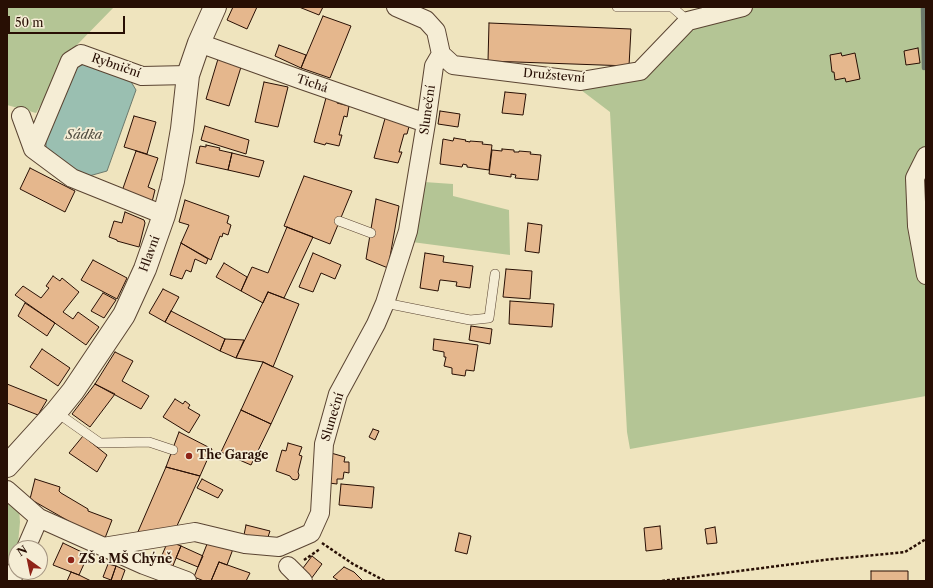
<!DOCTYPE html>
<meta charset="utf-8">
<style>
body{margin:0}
#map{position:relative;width:933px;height:588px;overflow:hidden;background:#efe4be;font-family:"Libre Caslon Text",serif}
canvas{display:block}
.frame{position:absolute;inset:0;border:8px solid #280f04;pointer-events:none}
.north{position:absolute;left:8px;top:540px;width:40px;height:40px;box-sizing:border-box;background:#f5edd5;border:1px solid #a39481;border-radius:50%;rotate:327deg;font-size:11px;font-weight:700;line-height:16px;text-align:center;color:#280f04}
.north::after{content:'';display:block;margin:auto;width:14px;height:18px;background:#8f2418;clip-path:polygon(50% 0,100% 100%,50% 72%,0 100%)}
.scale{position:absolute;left:8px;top:16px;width:117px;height:18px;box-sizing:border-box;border:2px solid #280f04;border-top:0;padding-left:5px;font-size:12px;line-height:14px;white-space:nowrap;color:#280f04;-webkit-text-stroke:3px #f5edd5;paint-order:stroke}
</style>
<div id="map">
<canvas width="933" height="588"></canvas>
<div class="frame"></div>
<div class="north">N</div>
<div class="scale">50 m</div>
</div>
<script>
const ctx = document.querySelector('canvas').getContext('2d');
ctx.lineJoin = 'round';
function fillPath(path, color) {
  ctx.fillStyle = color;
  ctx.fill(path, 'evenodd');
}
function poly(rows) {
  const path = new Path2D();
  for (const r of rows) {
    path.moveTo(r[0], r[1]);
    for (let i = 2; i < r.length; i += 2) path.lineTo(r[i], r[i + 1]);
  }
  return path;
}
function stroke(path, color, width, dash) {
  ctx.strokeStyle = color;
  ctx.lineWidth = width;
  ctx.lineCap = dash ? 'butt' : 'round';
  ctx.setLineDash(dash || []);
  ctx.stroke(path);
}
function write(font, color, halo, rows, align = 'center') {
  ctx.font = font + ' "Libre Caslon Text",serif';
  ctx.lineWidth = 3.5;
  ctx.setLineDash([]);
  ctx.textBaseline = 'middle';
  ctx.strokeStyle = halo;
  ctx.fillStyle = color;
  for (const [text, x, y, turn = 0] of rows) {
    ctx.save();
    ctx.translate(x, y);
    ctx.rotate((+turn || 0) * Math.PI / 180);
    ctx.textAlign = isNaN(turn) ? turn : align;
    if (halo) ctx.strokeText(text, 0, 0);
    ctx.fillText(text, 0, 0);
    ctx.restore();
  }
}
fillPath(poly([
 [7,7,114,7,74,48,36,113,7,105],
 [703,7,926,7,926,156,915,178,926,275,926,396,630,449,627,432,610,112,560,74,637,69,687,11],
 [424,182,453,184,453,196,509,210,510,255,412,242],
 [7,501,19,508,20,522,18,544,7,566]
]), '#b4c595');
const water = poly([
 [89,62,130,80,136,90,107,171,89,176,56,161,46,151,46,138,77,67,89,62]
]);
fillPath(water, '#9abfb1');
stroke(water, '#6c796c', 1);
stroke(poly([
 [923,7,924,68]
]), '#6c796c', 4.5);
const building = poly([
 [233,7,257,7,247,29,227,20,233,7],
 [299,7,323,7,319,15,299,7],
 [323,16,351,26,330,78,301,68,323,16],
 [489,23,631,29,629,66,488,61,489,23],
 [279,45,306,55,301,68,275,56,279,45],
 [918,48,920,63,906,65,904,51,918,48],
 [841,53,842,56,855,53,860,79,846,82,845,78,835,80,834,72,832,72,830,55,841,53],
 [218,59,241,67,229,106,206,99,218,59],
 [264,82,288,87,278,127,255,122,264,82],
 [505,92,526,94,523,115,502,113,505,92],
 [326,98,337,101,337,103,349,106,347,117,344,116,339,135,342,135,339,146,326,143,325,145,314,142,326,98],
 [440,111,460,114,458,127,438,124,440,111],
 [386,115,410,123,407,134,404,134,399,152,402,152,398,163,374,158,386,115],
 [134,116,156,122,147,154,124,147,134,116],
 [205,126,249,140,246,154,201,140,205,126],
 [454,138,466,140,465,141,470,142,470,141,483,142,482,144,492,145,489,170,467,167,467,165,463,164,462,167,440,164,443,139,453,141,454,138],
 [206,145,220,148,219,150,232,153,228,170,196,163,200,146,206,147,206,145],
 [502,149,514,150,514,152,519,152,519,151,531,152,530,154,541,155,538,180,515,178,516,175,511,174,511,177,489,174,492,150,502,151,502,149],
 [136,151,158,158,148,187,155,190,151,206,121,194,136,151],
 [232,153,264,161,259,177,228,170,232,153],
 [30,168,75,191,65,212,20,189,30,168],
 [304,176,352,191,330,244,284,226,304,176],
 [376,199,399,206,388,268,366,259,376,199],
 [185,200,229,216,227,223,231,225,228,235,223,233,222,237,220,236,211,260,181,243,189,225,179,222,185,200],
 [125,212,144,220,145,223,139,247,117,241,117,240,109,237,114,221,122,223,125,212],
 [528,223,542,225,539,253,525,251,528,223],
 [287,227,313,237,284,298,268,292,263,303,241,291,252,267,268,273,287,227],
 [181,243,208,259,206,264,195,259,191,272,186,270,182,279,170,275,181,243],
 [313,253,341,265,335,279,321,273,313,292,299,287,313,253],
 [425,253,444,256,443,262,473,266,470,288,456,286,457,282,441,280,440,280,438,291,420,288,425,253],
 [93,260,127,278,117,299,81,280,93,260],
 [224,263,247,277,241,291,216,277,224,263],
 [506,269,532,271,530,299,503,297,506,269],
 [53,276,60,281,62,278,79,292,63,312,73,319,78,312,99,327,86,345,15,295,23,286,41,298,49,288,46,286,53,276],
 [163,289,179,297,165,322,149,313,163,289],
 [268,292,299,304,273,367,263,362,236,358,268,292],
 [103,293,116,300,104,318,91,311,103,293],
 [510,301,554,304,552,327,509,324,510,301],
 [25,303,55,323,47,336,18,316,25,303],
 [171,311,225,339,220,351,165,322,171,311],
 [471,326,492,329,490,344,469,340,471,326],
 [225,339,244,340,236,358,220,351,225,339],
 [434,339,478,345,474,371,466,370,465,376,452,374,452,368,444,366,446,357,444,357,444,352,433,350,434,339],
 [42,349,70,368,58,386,30,367,42,349],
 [115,352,133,361,122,381,149,396,141,409,95,384,115,352],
 [263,362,293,376,271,424,241,410,263,362],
 [7,384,47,400,38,415,7,403,7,384],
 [95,384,115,394,90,427,72,414,95,384],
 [175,399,183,404,185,401,190,405,188,408,200,415,189,433,163,417,175,399],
 [241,410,271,424,251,465,221,452,241,410],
 [373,429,379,431,375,440,369,437,373,429],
 [179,432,212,449,200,476,166,467,179,432],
 [83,436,107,455,97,472,69,453,83,436],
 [288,443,302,447,299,455,302,456,298,472,299,475,298,479,295,480,292,479,290,476,276,471,282,450,286,451,288,443],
 [331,453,345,457,344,462,349,462,349,473,344,472,343,479,337,479,337,484,329,483,331,453],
 [166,467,200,476,175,530,137,534,166,467],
 [35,479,60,487,59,491,61,493,88,509,88,511,112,520,105,538,79,527,30,499,35,479],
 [202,479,223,490,218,498,197,488,202,479],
 [341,484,374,487,372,508,339,505,341,484],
 [246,525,270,531,267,540,244,535,246,525],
 [660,526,662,549,646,551,644,528,660,526],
 [715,527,717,543,707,544,705,529,715,527],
 [459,533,471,536,467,554,455,551,459,533],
 [209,539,233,549,227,565,219,562,211,581,204,581,194,577,209,539],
 [168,541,181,546,170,573,157,567,168,541],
 [63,543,88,555,79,575,53,565,63,543],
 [181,546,203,556,198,567,176,558,181,546],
 [312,556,322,564,311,579,300,572,312,556],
 [219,562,250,573,246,581,211,581,219,562],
 [108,564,116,566,111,580,103,577,108,564],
 [116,566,125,570,121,581,111,581,116,566],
 [344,567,354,572,363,581,339,581,333,577,344,567],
 [871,571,908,571,908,581,871,581,871,571],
 [71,572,79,575,91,581,67,581,71,572]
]);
fillPath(building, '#e5b78d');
stroke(building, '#280f04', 1);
const service = poly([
 [617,7,672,7,688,21],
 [339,221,371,233],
 [385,303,470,320,489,318,495,274],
 [56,412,100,443,149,442,173,450]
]);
const minor = poly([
 [396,7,426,20,436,31,441,54,453,65,581,81,640,71,688,21,743,7],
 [199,43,302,80,426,123],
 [21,116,33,149,72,178,164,215],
 [33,149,70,61,81,54,142,76,188,75],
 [926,156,915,178,917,226,926,275],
 [7,490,39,518,26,548],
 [39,518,144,565,187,581],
 [103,547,195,532,245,544,279,547,311,533,320,513,324,444,338,394,376,324,385,303,408,231,426,123,434,66,441,54],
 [288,566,303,581],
 [11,581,16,570]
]);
const tertiary = poly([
 [7,466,56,412,73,391,124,315,145,269,164,215,173,181,182,129,188,75,199,43,215,7]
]);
stroke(service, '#5a4432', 10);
stroke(minor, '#5a4432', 20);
stroke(tertiary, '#5a4432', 24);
stroke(poly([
 [322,543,353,564,385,581],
 [304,560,320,549],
 [662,581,824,560,905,552,926,539]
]), '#280f04', 2.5, [3, 2]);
stroke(service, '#f5edd5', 9);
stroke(minor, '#f5edd5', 18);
stroke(tertiary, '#f5edd5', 22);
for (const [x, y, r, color] of [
 [189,456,4,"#8f2418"],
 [71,560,4,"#8f2418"]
]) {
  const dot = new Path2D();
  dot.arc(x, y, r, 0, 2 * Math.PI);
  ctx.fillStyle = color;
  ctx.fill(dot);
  stroke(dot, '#f5edd5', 1.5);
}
write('12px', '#280f04', '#f5edd5', [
 ["Rybniční",116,66,19],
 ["Družstevní",554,76,5],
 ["Tichá",312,84,19],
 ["Sluneční",428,110,-82],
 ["Hlavní",150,254,-70],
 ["Sluneční",333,417,-73]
]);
write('bold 12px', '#280f04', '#f5edd5', [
 ["The Garage",197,456],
 ["ZŠ a MŠ Chýně",79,560]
], 'left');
write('italic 13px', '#504d41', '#f5edd5', [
 ["Sádka",84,135]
]);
</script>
